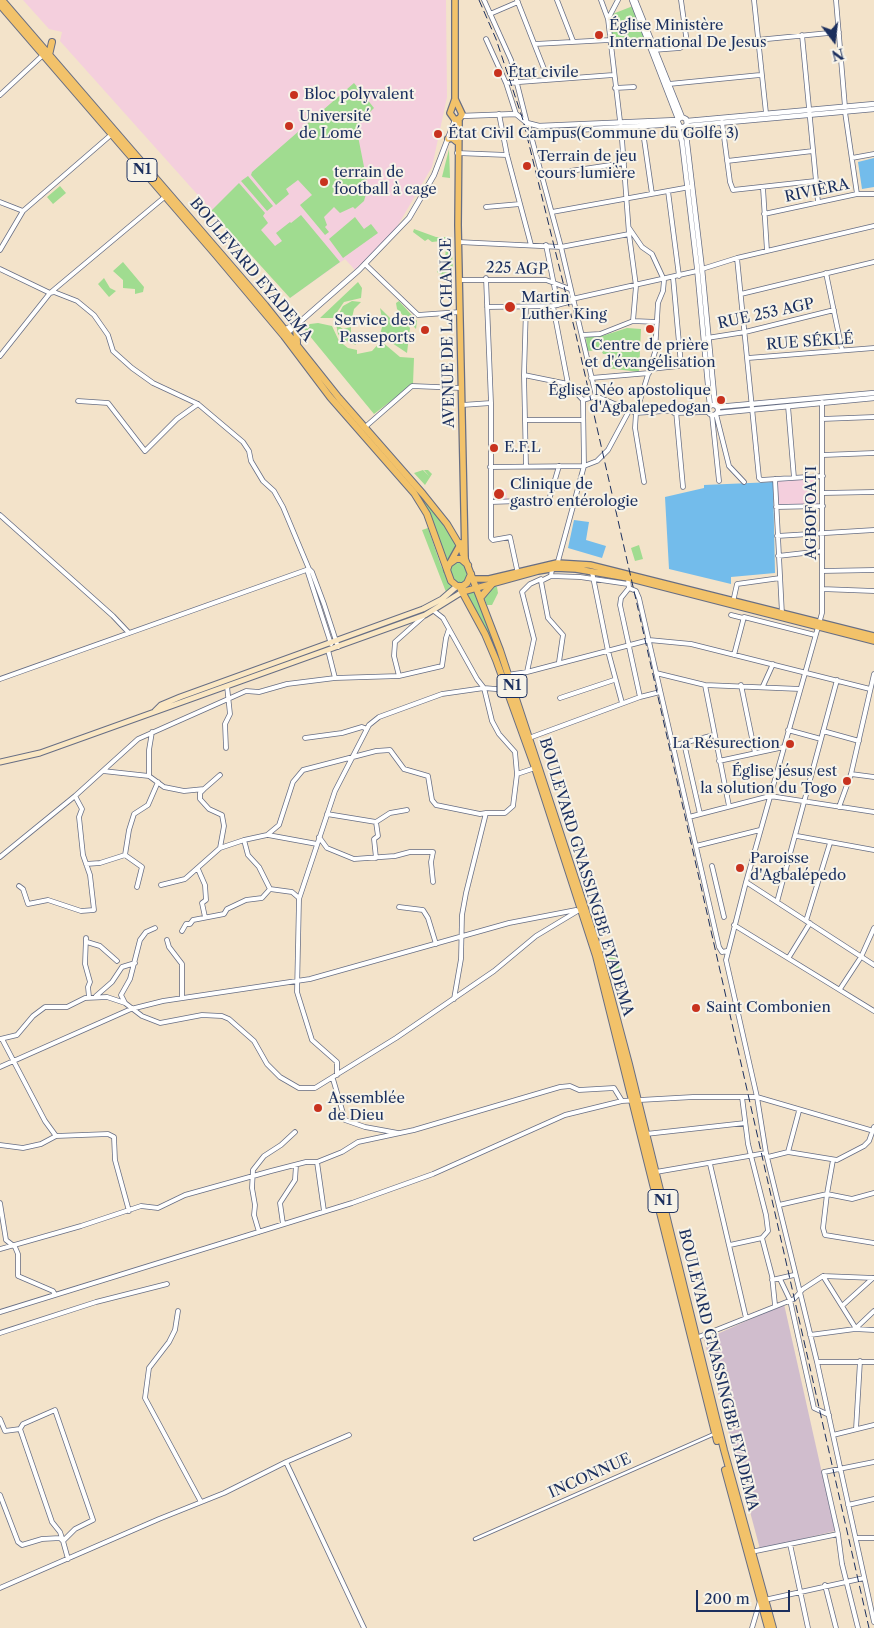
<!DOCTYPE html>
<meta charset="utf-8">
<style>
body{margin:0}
#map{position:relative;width:874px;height:1628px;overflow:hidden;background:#f3e3ca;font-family:"Libre Caslon Text",serif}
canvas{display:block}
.north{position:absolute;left:809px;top:15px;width:50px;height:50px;-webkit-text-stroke:4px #f7f3e8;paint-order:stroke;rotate:165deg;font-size:14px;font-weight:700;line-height:20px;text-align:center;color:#1b2f5e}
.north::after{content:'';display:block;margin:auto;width:18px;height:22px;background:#1b2f5e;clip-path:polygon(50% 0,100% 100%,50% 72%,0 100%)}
.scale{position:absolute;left:696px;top:1590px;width:94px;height:22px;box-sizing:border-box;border:2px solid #1b2f5e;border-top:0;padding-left:6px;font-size:15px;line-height:18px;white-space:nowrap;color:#1b2f5e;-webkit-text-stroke:4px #f7f3e8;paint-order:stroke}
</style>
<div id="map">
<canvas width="874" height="1628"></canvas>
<div class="north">N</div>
<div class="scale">200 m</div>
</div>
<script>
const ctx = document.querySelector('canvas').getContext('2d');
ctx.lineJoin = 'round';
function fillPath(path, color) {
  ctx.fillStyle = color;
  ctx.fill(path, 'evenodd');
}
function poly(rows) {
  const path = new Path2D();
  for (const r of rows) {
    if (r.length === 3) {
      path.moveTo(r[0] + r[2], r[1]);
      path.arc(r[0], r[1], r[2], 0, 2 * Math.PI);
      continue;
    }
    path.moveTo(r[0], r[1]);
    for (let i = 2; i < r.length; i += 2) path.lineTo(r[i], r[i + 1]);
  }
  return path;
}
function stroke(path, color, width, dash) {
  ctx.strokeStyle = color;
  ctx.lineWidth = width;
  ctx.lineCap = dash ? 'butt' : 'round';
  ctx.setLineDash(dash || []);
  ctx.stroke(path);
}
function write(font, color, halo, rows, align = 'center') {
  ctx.font = font + ' "Libre Caslon Text",serif';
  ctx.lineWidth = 4;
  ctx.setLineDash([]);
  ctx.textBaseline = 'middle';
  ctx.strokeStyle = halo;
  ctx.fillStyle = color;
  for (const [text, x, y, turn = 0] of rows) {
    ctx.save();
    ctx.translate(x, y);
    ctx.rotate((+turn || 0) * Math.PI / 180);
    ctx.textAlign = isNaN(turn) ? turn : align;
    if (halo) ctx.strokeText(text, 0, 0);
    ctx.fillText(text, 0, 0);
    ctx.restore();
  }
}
fillPath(poly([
 [23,0,446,0,447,97,432,167,391,237,355,270,345,259,290,298,60,41,62,32,49,29],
 [817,477,818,505,777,506,776,480],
 [506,489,507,499,492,499,491,490]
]), '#f4cfdd');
fillPath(poly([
 [784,1304,835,1531,760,1549,704,1340]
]), '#d0bdcd');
fillPath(poly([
 [633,6,644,38,612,41,610,15],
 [354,83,374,108,356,126,368,187,364,201,355,209,353,207,340,213,334,207,324,217,327,225,325,227,329,232,325,235,300,205,312,195,298,180,286,189,289,194,276,205,251,175,252,172],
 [449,149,450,178,442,177],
 [248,176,273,206,267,211,241,181],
 [239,183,265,213,263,216,268,223,261,230,275,246,282,241,276,233,290,222,291,223,301,215,340,262,290,298,211,211],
 [60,186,66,193,53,204,47,197],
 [355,217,364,229,371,224,378,233,343,258,329,239],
 [414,229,436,237,449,237,449,240,432,242,428,239,425,241,413,232],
 [446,245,452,253,453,271,447,278,437,272,445,261],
 [123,262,144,287,143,292,135,294,135,289,123,288,123,280,113,271],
 [104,278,110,288,116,291,109,297,98,284],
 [358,282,362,288,361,298,344,302,333,318,320,318],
 [352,301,361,302,354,309,352,318,344,314,337,317,343,306],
 [399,301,417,321,416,329,397,309,396,303],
 [380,308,398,326,404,321,410,328,407,353,380,335,383,323],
 [318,323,332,326,339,341,348,348,357,350,357,354,372,351,381,341,400,357,414,358,413,384,374,414,304,329,310,324],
 [336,324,343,329,351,327,351,336,356,345,342,339,338,334],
 [627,328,641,329,639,372,607,368,607,354,603,354,601,350,587,351,586,337,602,336],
 [423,470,429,476,424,470,428,470,432,474,425,485,414,473],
 [420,495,436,514,457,546,447,565],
 [428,528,441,566,452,587,446,592,422,530],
 [639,545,643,559,635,561,631,548],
 [458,561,463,563,468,571,467,580,459,584,454,581,449,568],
 [495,586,497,587,498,593,492,605,487,605,484,597],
 [475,591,493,640,491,640,465,592],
 [609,955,616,956,620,967,614,975,607,957]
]), '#a0dc90');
fillPath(poly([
 [874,158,874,187,862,189,858,162],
 [773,482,775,573,731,577,731,584,669,569,665,497,704,488,704,485],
 [574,520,589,522,586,540,606,546,602,558,568,548]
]), '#73bceb');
const pedestrian = poly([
 [475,1539,714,1434]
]);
const minor = poly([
 [484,0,511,60,527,123],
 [517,0,548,79],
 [557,0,573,41],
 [601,0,608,19,620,121],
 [754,0,766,113],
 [836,0,845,107],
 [490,14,518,2],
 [608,19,618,0],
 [802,35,818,202],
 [486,39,506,83,516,114],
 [757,40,839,32],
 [535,44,609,40],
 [653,50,680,48,687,43,681,0],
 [506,83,613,75],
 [669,84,760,75],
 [615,88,634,87],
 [0,95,43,55],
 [845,112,857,194],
 [499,114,507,155,531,245],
 [722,122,730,182,733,190,815,181],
 [642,125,652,194],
 [621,126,629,234,636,286,633,321],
 [530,132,561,247,596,396,636,413,708,408],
 [457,153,507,155],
 [852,158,874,154],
 [727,161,813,151],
 [543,175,624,163],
 [763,188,767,251],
 [668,191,679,276],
 [0,202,23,211],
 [486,207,520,204],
 [552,212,690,187],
 [764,214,857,194,874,194],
 [629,228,642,247,652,254,664,280,663,291,658,303,655,352,636,413,635,428,644,482],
 [458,242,561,247,629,234],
 [546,245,558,305],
 [0,250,23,211,112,134],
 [737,258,759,478,761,480,823,476],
 [365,264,418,315,460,312],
 [0,269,50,293,54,292,77,301,94,315,108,335,113,351,132,368,153,383,198,404,243,442,249,451,251,461,263,481,274,491,283,507,309,569,308,573,331,644],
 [702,269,737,258,874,226],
 [826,273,842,350],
 [673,277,681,365],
 [486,278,491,403,491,538,493,540,510,537,518,574],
 [460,280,546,280,570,289],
 [741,294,874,262],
 [572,299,697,271],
 [553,306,568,384,583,400,584,466,557,565],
 [487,307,553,306,573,301],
 [582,335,600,334,633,321,657,322],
 [707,338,745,332,834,310],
 [0,356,50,293,167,195],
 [748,358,874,348],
 [651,369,705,363],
 [524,375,568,384],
 [591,378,649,373],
 [583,400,596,396],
 [78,401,108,403,145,451,177,419,198,404],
 [822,402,822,613,746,882,726,960,757,1097,766,1153,817,1362,874,1622],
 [462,405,491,403],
 [788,406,794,478],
 [676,411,683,487],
 [674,413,708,412],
 [716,414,729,466,744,482],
 [712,415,719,481],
 [822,419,874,417],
 [525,420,583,420],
 [364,428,412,386,461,388],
 [823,455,874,453],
 [526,466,524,375,526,307],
 [490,467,584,466,597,461,608,450,630,409],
 [775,479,782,614],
 [823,493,874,492],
 [491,502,549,500,559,466],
 [776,507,823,506],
 [0,515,113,616,129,633],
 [777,536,874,530],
 [778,556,822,551],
 [309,569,312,572,324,604,338,647],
 [552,569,551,576,541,581,548,618,563,635,559,662],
 [822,571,874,570],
 [592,572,608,651,622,703],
 [551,576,580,577,628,584],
 [628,576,629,588,621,598,620,605,640,697],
 [629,588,636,591,639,598,719,947,722,952,727,951],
 [822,589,874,591],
 [733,602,737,584,780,578],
 [434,611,443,618,477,679,484,688,492,721,499,734,515,752,517,774],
 [731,615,743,618],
 [328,650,335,678],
 [734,655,744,617,815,635],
 [527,672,534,639,522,592,530,584,541,579],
 [656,673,705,685,800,689],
 [507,675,527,672,649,640,691,644,870,689],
 [399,676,394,656,395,642,423,617],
 [0,679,309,569],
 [705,685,729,806],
 [741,685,755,753],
 [763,686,773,664],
 [560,698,614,680],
 [788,730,821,739],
 [823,731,859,741],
 [305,738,342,733,362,727,367,729],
 [529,738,640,697,660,692],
 [684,743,700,814],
 [672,746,714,735],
 [226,748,225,724,230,714,227,686],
 [719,761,784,747],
 [103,771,149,776,164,787,184,791,204,789,220,775],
 [851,774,874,777],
 [149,776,149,750,152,732],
 [204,789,200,793,200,799,209,809,222,815,224,826,220,848],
 [839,807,851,774,874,674],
 [327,814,376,822,390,813,407,810],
 [689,817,770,796,874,812],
 [268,835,317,844],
 [797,836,874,850],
 [319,837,327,848,354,859,395,856,410,852,433,852,431,862,433,882],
 [244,840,248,855,259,867,270,889,292,892,299,898],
 [696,846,760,830],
 [0,857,75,796,138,739,246,691,259,692,287,684,335,678,399,676,442,666,446,638,449,629],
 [376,858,374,839,378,836,376,822],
 [86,864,100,863,125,855],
 [712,866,724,917],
 [198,869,205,885,206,900,202,903,205,917],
 [746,882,874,965],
 [161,885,185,879,220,848,244,840,267,835,279,825,293,782,303,770,376,751,390,750,404,769,428,776,432,800,436,805,480,814,486,813],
 [19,886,23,889,28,904,48,900,81,911,94,910,90,875,83,855,79,817,82,809,75,796],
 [137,887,142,867,125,855,129,830,134,814,148,805,158,782],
 [777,902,837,680],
 [399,907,423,910,428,918,436,944],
 [806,921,830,843],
 [734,925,874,1011],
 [182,931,186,924,190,924,193,920,224,914,227,909,246,900,262,898,270,889],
 [86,938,85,964,90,982,88,987,89,997],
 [167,940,169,947,182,964,182,998],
 [87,942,100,946,117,961],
 [789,957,810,923],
 [840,989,861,957,874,928],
 [96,996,112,982,122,967,135,963],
 [454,999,461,959,462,915,466,893,486,813,505,813,513,806,517,774,535,768],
 [125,1003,121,995,130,979,140,940,146,932,155,928],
 [0,1039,17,1035,33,1016,45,1007,67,1007,85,998,107,997,125,1003,142,1016,160,1023,202,1015,222,1016,229,1019,254,1041,267,1064,280,1077,299,1088,315,1088,396,1038,494,971,536,936,581,909],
 [2,1039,45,1121,56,1136,108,1134,114,1137,115,1160,129,1211],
 [0,1067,131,1009,163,1001,310,979,509,923,576,910],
 [337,1075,337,1062,312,1040,297,992,299,899,335,791,369,725,379,717,442,694,484,688,507,690],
 [333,1079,345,1120,365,1127,398,1133],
 [646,1134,745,1123],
 [0,1145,23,1148,41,1144,56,1136],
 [788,1152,799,1111],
 [768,1157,788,1152,837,1160,864,1146,869,1141,874,1127],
 [833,1160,827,1194,823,1228,825,1235,874,1243],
 [710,1164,746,1318],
 [656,1172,766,1153],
 [0,1203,6,1240,15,1247,18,1254,18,1276,53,1291,55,1295],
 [779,1205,827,1194,852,1199,874,1193],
 [324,1211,317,1162,342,1152,358,1142,414,1130,560,1087,570,1086,579,1090,614,1088,622,1101],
 [283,1224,280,1203,295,1180,296,1165],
 [259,1232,254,1215,255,1205,252,1188,253,1170,264,1156,281,1145,295,1132],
 [762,1238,772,1276,775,1305],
 [730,1245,762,1238,768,1231,766,1215,748,1144,742,1097],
 [0,1249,81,1226,141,1206,158,1208,185,1195,271,1171,306,1162,317,1162],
 [823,1276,855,1327],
 [780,1279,790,1300,814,1408,829,1415],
 [772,1280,794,1275],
 [842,1306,873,1278],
 [178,1311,175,1330,169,1342,149,1368,145,1398,201,1502],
 [0,1312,352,1203,433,1174,565,1115,622,1101,693,1097,757,1097,874,1131],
 [855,1329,874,1311],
 [0,1333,96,1302,167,1284],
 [810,1335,855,1329,874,1330],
 [696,1338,794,1299,803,1289,823,1276,874,1278],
 [817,1362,874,1362],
 [0,1419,5,1431,20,1429],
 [856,1429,860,1361],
 [833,1435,874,1425],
 [286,1462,364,1628],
 [0,1495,18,1542,22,1545,42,1539,60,1538,63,1541,75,1529,93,1520,55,1410,23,1424,20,1429,52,1522,60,1532,63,1541,68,1559],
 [848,1505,874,1499],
 [856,1538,874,1538],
 [790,1544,808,1628],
 [751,1552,838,1534],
 [825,1585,836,1628],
 [0,1588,159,1519,224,1493,286,1462,349,1435],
 [752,1628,760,1601,864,1578],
 [858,1628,842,1564,838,1534,824,1472,874,1462]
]);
const tertiary = poly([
 [632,0,678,119],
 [635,0,682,117],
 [461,116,516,114,527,123,539,126,677,120,682,117,686,119,687,124,684,127,680,127,677,120],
 [687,121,874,104],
 [527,123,530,132,540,132,677,124],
 [678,126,682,142,697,267,710,406],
 [685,126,702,269,715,405],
 [686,126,874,109],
 [283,331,298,322],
 [285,335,359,270,409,218,434,175,455,120],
 [713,410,5],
 [717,407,874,393],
 [717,413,874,398]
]);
const secondary = poly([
 [155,711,161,705,180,697,423,609,442,599,457,586],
 [0,762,40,753,425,615,462,592,463,589]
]);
const primary = poly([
 [455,0,455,99,450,113,455,120,460,118,462,114,455,99],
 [459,119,458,225,465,557],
 [448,139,452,138,457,142],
 [451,561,461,543],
 [473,579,489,579,557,563,590,565,874,636],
 [462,592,538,571,556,568,576,569,628,578,874,641]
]);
const trunk = poly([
 [2,0,265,305,339,398,423,494,447,524,460,546,500,650,599,951,629,1064,724,1450,773,1628],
 [0,5,215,254,284,336,330,397,414,493,427,514,451,581,457,586,463,586,467,583,471,574],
 [49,55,52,42],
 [296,325,297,343],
 [447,570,449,564,456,559,461,559,468,565],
 [459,586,485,634,496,660,535,768,596,956,717,1441],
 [481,597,492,584],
 [725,1470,768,1628]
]);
stroke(pedestrian, '#676e84', 4.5);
stroke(minor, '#676e84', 5.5);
stroke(tertiary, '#676e84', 6);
stroke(secondary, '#676e84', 7);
stroke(primary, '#676e84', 8);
stroke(trunk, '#676e84', 8);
stroke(pedestrian, '#fff', 2.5);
stroke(minor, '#fff', 4);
stroke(tertiary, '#fff', 4.5);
stroke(secondary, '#fae7c3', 5);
stroke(primary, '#f2c26a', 5.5);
stroke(trunk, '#f2c26a', 6);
stroke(poly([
 [479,0,496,39,523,120,576,335,869,1628]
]), '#1b2f5e', 1, [8, 4]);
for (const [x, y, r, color] of [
 [599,35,5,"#c8321e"],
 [498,73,5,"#c8321e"],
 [294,95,5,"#c8321e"],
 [289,126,5,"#c8321e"],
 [438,134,5,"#c8321e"],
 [527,166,5,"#c8321e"],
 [324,182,5,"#c8321e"],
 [510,307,6,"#c8321e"],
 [650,329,5,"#c8321e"],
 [425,330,5,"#c8321e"],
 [721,400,5,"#c8321e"],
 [494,448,5,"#c8321e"],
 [499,494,6,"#c8321e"],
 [790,744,5,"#c8321e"],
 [847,781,5,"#c8321e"],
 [740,868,5,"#c8321e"],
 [696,1008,5,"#c8321e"],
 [318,1108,5,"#c8321e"]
]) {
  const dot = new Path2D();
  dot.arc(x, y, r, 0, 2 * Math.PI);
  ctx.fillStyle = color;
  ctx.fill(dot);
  stroke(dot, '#f7f3e8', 2);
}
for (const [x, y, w] of [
 [142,170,30],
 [512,686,30],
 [663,1201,30]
]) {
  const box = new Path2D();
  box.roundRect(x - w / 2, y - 11.5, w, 23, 4);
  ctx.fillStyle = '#f7f3e8';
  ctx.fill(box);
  stroke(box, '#1b2f5e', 1);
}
write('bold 14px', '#1b2f5e', null, [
 ["N1",142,170],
 ["N1",512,686],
 ["N1",663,1201]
]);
write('15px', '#1b2f5e', '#f7f3e8', [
 ["Église Ministère",609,26],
 ["International De Jesus",609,43],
 ["État civile",508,73],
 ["Bloc polyvalent",304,95],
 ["Université",299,117],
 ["de Lomé",299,134],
 ["État Civil Campus(Commune du Golfe 3)",448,134],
 ["Terrain de jeu",537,157],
 ["cours lumière",537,174],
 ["terrain de",334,173],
 ["football à cage",334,190],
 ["Martin",521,298],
 ["Luther King",521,315],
 ["Service des",415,321,"right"],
 ["Passeports",415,338,"right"],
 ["Centre de prière",650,346,"center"],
 ["et d'évangélisation",650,363,"center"],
 ["Église Néo apostolique",711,391,"right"],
 ["d'Agbalepedogan",711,408,"right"],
 ["E.F.L",504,448],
 ["Clinique de",510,485],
 ["gastro entérologie",510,502],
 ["La Résurection",780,744,"right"],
 ["Église jésus est",837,772,"right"],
 ["la solution du Togo",837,789,"right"],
 ["Paroisse",750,859],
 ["d'Agbalépedo",750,876],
 ["Saint Combonien",706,1008],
 ["Assemblée",328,1099],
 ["de Dieu",328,1116]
], 'left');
write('15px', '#1b2f5e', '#f7f3e8', [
 ["RIVIÈRA",817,191,-12],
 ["225 AGP",517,269,2],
 ["BOULEVARD EYADEMA",251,270,50],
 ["RUE 253 AGP",766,314,-12],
 ["AVENUE DE LA CHANCE",448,333,-91],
 ["RUE SÉKLÉ",810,342,-4],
 ["AGBOFOATI",812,513,-90],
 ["BOULEVARD GNASSINGBE EYADEMA",586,877,73],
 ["BOULEVARD GNASSINGBE EYADEMA",718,1370,76],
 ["INCONNUE",590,1476,-24]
]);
</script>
